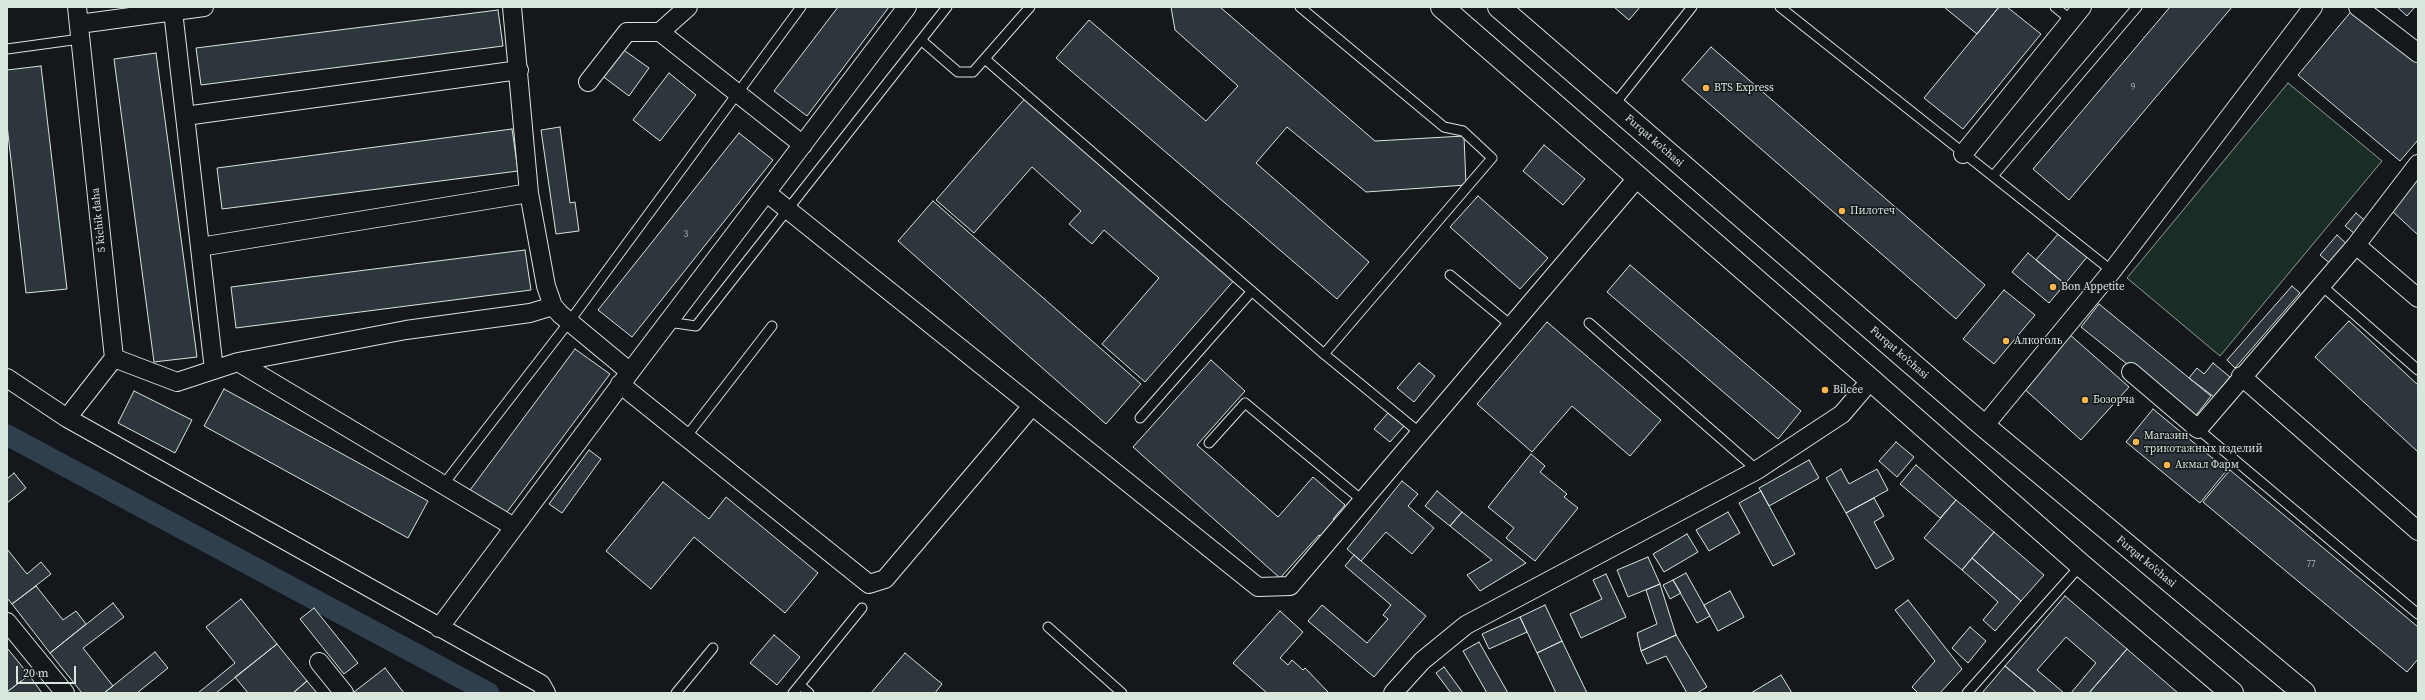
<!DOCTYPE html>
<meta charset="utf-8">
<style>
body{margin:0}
#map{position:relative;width:2425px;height:700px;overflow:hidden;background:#14181c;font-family:"Source Serif 4",serif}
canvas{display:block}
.frame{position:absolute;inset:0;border:8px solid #d8e6dc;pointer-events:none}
.scale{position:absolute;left:16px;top:666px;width:60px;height:18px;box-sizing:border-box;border:2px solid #d8e6dc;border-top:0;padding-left:5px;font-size:12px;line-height:14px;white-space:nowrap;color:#d8e6dc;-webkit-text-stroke:3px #14181c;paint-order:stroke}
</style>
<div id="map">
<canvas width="2425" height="700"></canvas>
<div class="frame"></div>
<div class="scale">20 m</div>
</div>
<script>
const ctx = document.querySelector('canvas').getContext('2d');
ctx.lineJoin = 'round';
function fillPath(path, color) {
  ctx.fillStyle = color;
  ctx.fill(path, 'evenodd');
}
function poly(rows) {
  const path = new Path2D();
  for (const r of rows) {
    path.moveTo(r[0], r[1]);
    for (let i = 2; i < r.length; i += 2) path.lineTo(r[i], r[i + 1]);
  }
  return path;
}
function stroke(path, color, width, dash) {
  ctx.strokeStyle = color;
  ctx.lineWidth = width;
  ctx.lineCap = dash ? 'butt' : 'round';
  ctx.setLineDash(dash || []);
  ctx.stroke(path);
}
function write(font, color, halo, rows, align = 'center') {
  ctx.font = font + ' "Source Serif 4",serif';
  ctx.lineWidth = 3;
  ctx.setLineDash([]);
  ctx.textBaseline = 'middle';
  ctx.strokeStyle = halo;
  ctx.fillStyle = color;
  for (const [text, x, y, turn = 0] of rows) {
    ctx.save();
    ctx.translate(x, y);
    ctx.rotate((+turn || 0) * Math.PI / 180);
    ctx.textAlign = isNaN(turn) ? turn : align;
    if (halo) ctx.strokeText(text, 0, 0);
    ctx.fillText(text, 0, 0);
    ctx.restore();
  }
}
const green = poly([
 [2288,83,2382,161,2220,356,2127,278,2288,83]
]);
fillPath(green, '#1a2d24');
stroke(green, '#939e99', 1);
stroke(poly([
 [7,435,489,693]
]), '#2f3f4d', 21);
const building = poly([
 [838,7,889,7,807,116,774,91,838,7],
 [1171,7,1220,7,1375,141,1464,136,1466,185,1366,192,1287,127,1256,163,1369,262,1337,299,1056,58,1089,20,1206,121,1238,86,1175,30,1171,7],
 [1614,7,1640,7,1629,20,1614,7],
 [1944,7,1999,7,1977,34,1944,7],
 [1999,7,2007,7,2041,34,1963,129,1924,98,1999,7],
 [2170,7,2232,7,2069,200,2033,169,2170,7],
 [2397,7,2415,7,2407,16,2397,7],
 [2354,8,2418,61,2418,140,2400,161,2298,75,2354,8],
 [498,10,503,46,201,85,196,48,498,10],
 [1711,47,1985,285,1956,319,1682,80,1711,47],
 [621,48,649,68,629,96,601,75,621,48],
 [156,53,197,357,154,362,114,59,156,53],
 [41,66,67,289,26,293,7,125,7,70,41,66],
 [669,73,696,95,660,141,633,120,669,73],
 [1028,95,1236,278,1145,382,1102,344,1159,278,1104,230,1092,244,1069,224,1081,211,1032,167,974,233,936,200,1028,95],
 [560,127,570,203,575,202,579,231,556,234,541,130,560,127],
 [512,129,518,171,222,209,217,168,512,129],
 [739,133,773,160,632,337,598,310,739,133],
 [1544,145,1585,179,1563,205,1523,171,1544,145],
 [2418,178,2418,235,2390,209,2418,178],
 [1478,196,1548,258,1520,289,1450,227,1478,196],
 [933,201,1141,384,1106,424,898,241,933,201],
 [2356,213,2369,224,2359,237,2345,226,2356,213],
 [2059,233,2087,257,2065,284,2036,260,2059,233],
 [2337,235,2349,246,2333,266,2320,255,2337,235],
 [525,250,531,290,236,328,231,287,525,250],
 [2028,253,2065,284,2049,303,2012,272,2028,253],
 [1630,265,1801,411,1778,439,1607,292,1630,265],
 [2292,286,2300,293,2235,368,2227,360,2292,286],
 [2004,290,2035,315,1994,364,1963,339,2004,290],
 [2099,304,2211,396,2194,418,2081,327,2099,304],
 [2349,321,2418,385,2418,452,2315,357,2349,321],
 [1547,322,1661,420,1630,456,1572,406,1532,452,1477,404,1547,322],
 [2068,333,2129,387,2081,440,2021,386,2068,333],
 [575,349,610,374,504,516,470,490,575,349],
 [1211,360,1245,391,1197,445,1278,517,1313,477,1345,505,1333,519,1338,524,1324,540,1319,535,1280,578,1133,447,1211,360],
 [1419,363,1435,376,1414,402,1397,388,1419,363],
 [2213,363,2230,377,2214,397,2189,378,2197,368,2204,374,2213,363],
 [224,389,428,501,408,538,204,426,224,389],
 [134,391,192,420,175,453,118,423,134,391],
 [2153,409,2227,470,2200,503,2126,442,2153,409],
 [1388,413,1404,426,1390,442,1374,429,1388,413],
 [1896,442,1914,457,1897,477,1879,461,1896,442],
 [589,450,601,459,562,513,549,504,589,450],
 [1531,454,1545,466,1540,472,1567,494,1564,497,1578,508,1535,561,1506,538,1514,528,1488,507,1531,454],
 [1809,460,1819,478,1769,506,1759,488,1809,460],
 [1916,465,1956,500,1940,518,1900,484,1916,465],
 [1841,469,1849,484,1877,469,1888,490,1846,513,1826,478,1841,469],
 [2230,470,2418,627,2418,659,2407,672,2203,502,2230,470],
 [14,473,26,488,7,503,7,479,14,473],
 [1402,481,1418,494,1408,506,1434,528,1412,554,1386,532,1361,561,1347,549,1402,481],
 [663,482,709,519,726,497,818,573,785,613,694,537,651,589,606,551,663,482],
 [1437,491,1462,512,1450,526,1425,506,1437,491],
 [1761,491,1795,554,1773,566,1739,503,1761,491],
 [1874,498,1884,516,1874,522,1894,559,1876,569,1846,513,1874,498],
 [1956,500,1994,532,1962,570,1924,538,1956,500],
 [1462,512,1526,563,1480,591,1467,575,1492,560,1450,526,1462,512],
 [1728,512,1740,533,1709,551,1696,530,1728,512],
 [1994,532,2044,575,2021,601,1972,558,1994,532],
 [1687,534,1698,552,1664,572,1653,554,1687,534],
 [7,549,27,574,41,562,51,574,12,604,7,598,7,549],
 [1354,555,1426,616,1374,677,1308,621,1322,605,1367,643,1388,619,1383,615,1391,605,1345,566,1354,555],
 [1648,557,1660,584,1628,597,1617,570,1648,557],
 [1972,558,2021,601,1995,631,1983,620,1998,602,1962,570,1972,558],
 [1686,573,1710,616,1697,623,1673,580,1686,573],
 [1606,574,1626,617,1581,638,1570,614,1602,599,1593,580,1606,574],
 [1673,580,1681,593,1670,599,1663,585,1673,580],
 [1660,584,1676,635,1641,651,1637,633,1657,624,1646,590,1660,584],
 [36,586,63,620,76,611,86,624,50,653,12,604,36,586],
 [1730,591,1744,617,1718,631,1704,605,1730,591],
 [2065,596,2127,649,2089,693,2071,693,2096,663,2066,637,2037,670,2064,693,2037,693,2005,666,2065,596],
 [241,599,277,644,216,693,198,693,235,663,206,627,241,599],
 [1908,600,1962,669,1940,693,1918,693,1912,687,1935,661,1895,610,1908,600],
 [113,603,124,617,83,648,113,686,104,693,82,693,50,653,113,603],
 [1545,605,1562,641,1537,653,1520,617,1545,605],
 [314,608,358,663,344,674,300,619,314,608],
 [1280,611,1303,632,1280,658,1288,665,1292,660,1303,670,1305,668,1329,693,1267,693,1233,663,1280,611],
 [1520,617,1527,632,1489,649,1482,634,1520,617],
 [1970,627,1986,641,1968,663,1952,648,1970,627],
 [774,635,800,657,777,685,750,663,774,635],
 [1676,635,1707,687,1697,693,1687,693,1666,656,1647,664,1641,651,1676,635],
 [1562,641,1587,693,1556,693,1537,653,1562,641],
 [1479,642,1508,693,1487,693,1463,651,1479,642],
 [277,644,307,681,293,693,248,693,235,677,277,644],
 [7,648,29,675,7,692,7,648],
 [2127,649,2178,693,2089,693,2127,649],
 [155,652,168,668,137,693,104,693,155,652],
 [905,653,942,684,935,693,871,693,905,653],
 [2005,666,2037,693,1982,693,2005,666],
 [1444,667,1463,693,1451,693,1436,673,1444,667],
 [385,668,404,693,355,693,354,692,385,668],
 [29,675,42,693,7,693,7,692,29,675],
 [1781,675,1792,693,1751,693,1781,675],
 [307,681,317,693,293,693,307,681]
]);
fillPath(building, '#2c363c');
stroke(building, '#d8e6dc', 1);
const service = poly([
 [1780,7,2112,271],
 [2055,7,2071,20],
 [921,40,958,72,973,72,1030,7],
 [7,49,80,39],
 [985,59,1324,354,1492,158,1463,131,1444,127,1300,7],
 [1614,105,1692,7],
 [1993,176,2137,7],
 [1450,275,1512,326],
 [2321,285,2418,370],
 [668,322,696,326,947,7],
 [1589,323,1757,470],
 [1324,354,1420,433],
 [1140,418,1252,291],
 [2198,429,2418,614],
 [686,437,772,326],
 [1209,443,1245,403,1363,501],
 [443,485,569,322,801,7],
 [1048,627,1122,693],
 [800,685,809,693],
 [676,693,713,648],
 [793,693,862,608],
 [1967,693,2081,565]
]);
const minor = poly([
 [512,7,529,193,546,286,553,306,560,314,630,372],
 [2358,7,2418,53],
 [173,11,214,370],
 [79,24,204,7],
 [660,32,803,145],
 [588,82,627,32,660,32,688,7],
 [185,116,519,70],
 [1963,154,2082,7],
 [767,193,1258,587,1290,586,1638,177],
 [2356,245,2418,298],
 [200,247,529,193],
 [114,358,177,382,238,362,514,527],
 [238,362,406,330,530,313,553,306],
 [2131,372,2198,429,2356,245,2418,164],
 [2241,376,2418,531],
 [7,378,67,418,541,684,546,693],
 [620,384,869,584,885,579,1032,406],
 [67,418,114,358,77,7],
 [1984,426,2112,271,2313,7],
 [7,622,65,693],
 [439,628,630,372,907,7],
 [319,662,344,693],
 [1393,693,1422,661,1466,625,1757,470,1842,414,1871,380]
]);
const secondary = poly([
 [1442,7,1871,380,2081,565,2232,693],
 [1499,7,1984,426,2304,693]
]);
stroke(service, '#d8e6dc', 11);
stroke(minor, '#d8e6dc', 20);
stroke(secondary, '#d8e6dc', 24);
stroke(service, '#14181c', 9);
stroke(minor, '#14181c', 18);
stroke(secondary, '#14181c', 22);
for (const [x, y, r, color] of [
 [1706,88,4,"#ffb74d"],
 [1842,211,4,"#ffb74d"],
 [2053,287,4,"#ffb74d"],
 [2006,341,4,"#ffb74d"],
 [1825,390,4,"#ffb74d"],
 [2085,400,4,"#ffb74d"],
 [2136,442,4,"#ffb74d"],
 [2167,465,4,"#ffb74d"]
]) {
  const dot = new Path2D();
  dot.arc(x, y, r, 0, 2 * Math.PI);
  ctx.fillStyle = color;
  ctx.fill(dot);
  stroke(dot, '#14181c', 1.5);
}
write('9px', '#adbab4', null, [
 ["9",2133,88],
 ["3",686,235],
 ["77",2311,565]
]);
write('11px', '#d8e6dc', '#14181c', [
 ["BTS Express",1714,88],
 ["Пилотеч",1850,211],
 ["Bon Appetite",2061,287],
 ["Алкоголь",2014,341],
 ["Bilcee",1833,390],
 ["Бозорча",2093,400],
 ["Магазин",2144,436],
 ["трикотажных изделий",2144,449],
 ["Акмал Фарм",2175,465]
], 'left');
write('11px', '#d8e6dc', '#14181c', [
 ["Furqat ko'chasi",1654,141,41],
 ["5 kichik daha",99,220,-96],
 ["Furqat ko'chasi",1899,353,41],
 ["Furqat ko'chasi",2146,562,40]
]);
</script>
